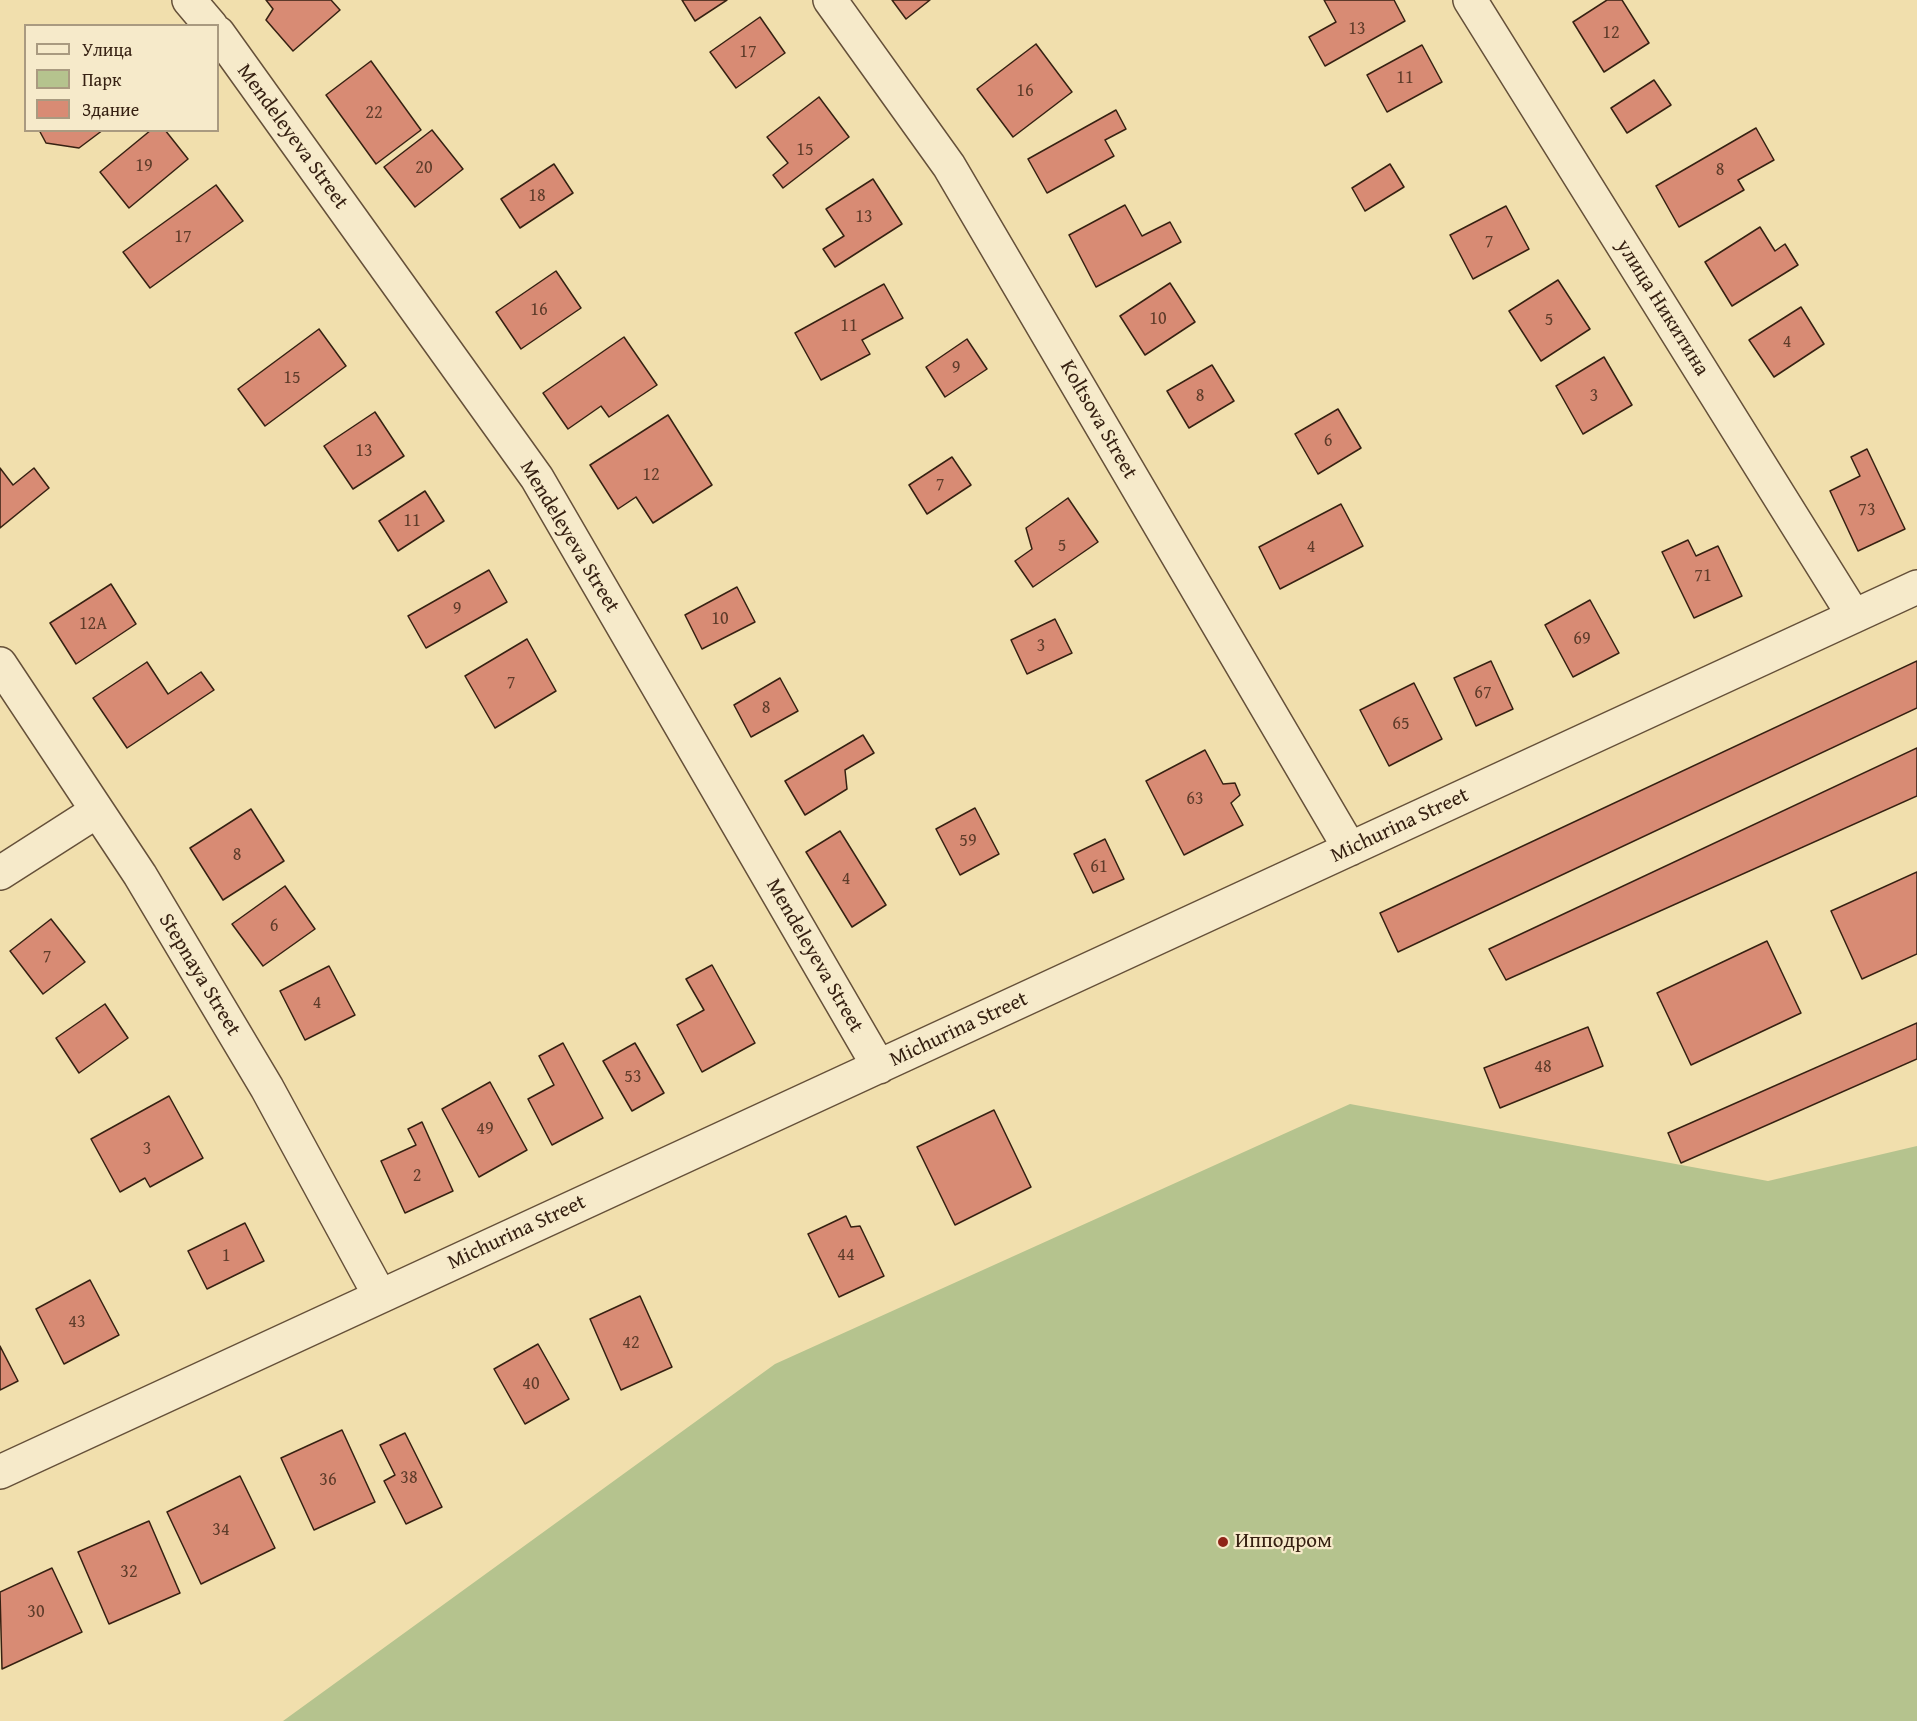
<!DOCTYPE html>
<meta charset="utf-8">
<style>
body{margin:0}
#map{position:relative;width:1917px;height:1721px;overflow:hidden;background:#f1dfad;font-family:"Gentium Book Plus",serif}
canvas{display:block}
.legend{position:absolute;left:24px;top:24px;width:195px;height:108px;box-sizing:border-box;background:#f6eaca;border:2px solid #a99a80;margin:0;padding:8px 10px;list-style:none;font-size:18px;color:#362112}
.legend li{display:flex;align-items:center;gap:12px;height:30px}
.legend b{width:30px;border:2px solid #a99a80}
</style>
<div id="map">
<canvas width="1917" height="1721"></canvas>
<ul class="legend">
<li><b style="height:8px;background:#f6eaca"></b>Улица</li>
<li><b style="height:16px;background:#b5c38e"></b>Парк</li>
<li><b style="height:16px;background:#d88b74"></b>Здание</li>
</ul>
</div>
<script>
const ctx = document.querySelector('canvas').getContext('2d');
ctx.lineJoin = 'round';
function fillPath(path, color) {
  ctx.fillStyle = color;
  ctx.fill(path, 'evenodd');
}
function poly(rows) {
  const path = new Path2D();
  for (const r of rows) {
    path.moveTo(r[0], r[1]);
    for (let i = 2; i < r.length; i += 2) path.lineTo(r[i], r[i + 1]);
  }
  return path;
}
function stroke(path, color, width, dash) {
  ctx.strokeStyle = color;
  ctx.lineWidth = width;
  ctx.lineCap = dash ? 'butt' : 'round';
  ctx.setLineDash(dash || []);
  ctx.stroke(path);
}
function write(font, color, halo, rows, align = 'center') {
  ctx.font = font + ' "Gentium Book Plus",serif';
  ctx.lineWidth = 4.5;
  ctx.setLineDash([]);
  ctx.textBaseline = 'middle';
  ctx.strokeStyle = halo;
  ctx.fillStyle = color;
  for (const [text, x, y, turn = 0] of rows) {
    ctx.save();
    ctx.translate(x, y);
    ctx.rotate((+turn || 0) * Math.PI / 180);
    ctx.textAlign = isNaN(turn) ? turn : align;
    if (halo) ctx.strokeText(text, 0, 0);
    ctx.fillText(text, 0, 0);
    ctx.restore();
  }
}
fillPath(poly([
 [1350,1104,1768,1181,1917,1146,1917,1721,283,1721,775,1364]
]), '#b5c38e');
const building = poly([
 [266,0,331,0,340,10,293,51,266,20,273,9,266,0],
 [682,0,727,0,695,21,682,0],
 [892,0,930,0,906,19,892,0],
 [1324,0,1394,0,1405,21,1325,66,1309,37,1336,22,1324,0],
 [1607,0,1622,0,1649,43,1604,72,1573,22,1607,0],
 [760,17,785,53,736,88,710,52,760,17],
 [1036,44,1072,92,1013,137,977,89,1036,44],
 [1422,45,1442,82,1387,112,1367,75,1422,45],
 [371,61,421,130,376,164,326,95,371,61],
 [1654,80,1671,105,1627,133,1611,108,1654,80],
 [819,97,849,137,783,188,773,175,788,163,767,137,819,97],
 [1116,110,1126,129,1105,140,1114,156,1047,193,1028,159,1116,110],
 [1756,128,1774,160,1738,180,1744,190,1679,227,1656,186,1756,128],
 [39,130,103,130,79,148,46,143,39,130],
 [151,130,165,130,188,159,129,208,100,172,151,130],
 [432,130,463,169,415,207,384,167,432,130],
 [554,164,573,193,520,228,501,199,554,164],
 [1390,164,1404,187,1365,211,1352,188,1390,164],
 [873,179,902,224,835,267,823,249,844,236,826,209,873,179],
 [216,185,243,221,150,288,123,252,216,185],
 [1125,205,1142,236,1170,222,1181,242,1096,287,1069,235,1125,205],
 [1506,206,1529,249,1473,279,1450,235,1506,206],
 [1760,227,1775,251,1785,244,1798,265,1732,306,1705,262,1760,227],
 [556,271,581,308,521,349,496,312,556,271],
 [1558,280,1590,329,1541,361,1509,311,1558,280],
 [1170,283,1195,322,1145,355,1120,316,1170,283],
 [884,284,903,318,862,340,870,354,821,380,795,333,884,284],
 [1801,307,1824,344,1774,377,1749,340,1801,307],
 [319,329,346,366,265,426,238,389,319,329],
 [624,337,657,385,609,417,601,406,568,429,543,393,624,337],
 [967,339,987,369,945,397,926,367,967,339],
 [1604,357,1632,405,1583,434,1556,386,1604,357],
 [1212,365,1234,401,1189,428,1167,391,1212,365],
 [1338,409,1361,448,1318,474,1295,434,1338,409],
 [375,412,404,456,353,489,324,446,375,412],
 [668,415,712,485,653,523,636,497,618,509,590,465,668,415],
 [1867,449,1905,529,1858,551,1830,491,1860,476,1851,457,1867,449],
 [952,457,971,485,927,514,909,485,952,457],
 [0,468,13,485,34,468,49,488,0,528,0,468],
 [425,491,444,521,398,551,379,521,425,491],
 [1068,498,1098,542,1033,587,1015,561,1032,549,1026,528,1068,498],
 [1341,504,1363,546,1280,589,1259,547,1341,504],
 [1688,540,1696,556,1718,546,1742,596,1694,618,1662,552,1688,540],
 [489,570,507,602,426,648,408,616,489,570],
 [111,584,136,624,76,664,50,623,111,584],
 [737,587,755,622,702,649,685,615,737,587],
 [1590,600,1619,653,1573,677,1545,625,1590,600],
 [1055,619,1072,653,1027,674,1011,640,1055,619],
 [527,639,556,691,495,728,465,676,527,639],
 [1491,661,1513,709,1476,726,1454,678,1491,661],
 [1917,661,1917,708,1398,952,1380,913,1917,661],
 [147,662,168,694,201,672,214,690,127,748,93,698,147,662],
 [780,678,798,711,751,737,734,705,780,678],
 [1414,683,1442,739,1389,766,1360,710,1414,683],
 [863,735,874,753,845,770,847,789,805,815,785,781,863,735],
 [1917,748,1917,796,1506,980,1489,949,1917,748],
 [1205,750,1223,784,1235,783,1240,795,1231,803,1243,825,1184,855,1146,781,1205,750],
 [975,808,999,854,960,875,936,829,975,808],
 [251,809,284,861,223,900,190,848,251,809],
 [840,831,886,905,852,927,806,852,840,831],
 [1105,839,1124,879,1093,893,1074,854,1105,839],
 [1917,872,1917,954,1862,979,1831,911,1917,872],
 [285,886,315,929,263,966,232,924,285,886],
 [51,919,85,962,43,994,10,951,51,919],
 [1767,941,1801,1013,1691,1065,1657,993,1767,941],
 [712,965,755,1043,702,1072,677,1025,704,1010,686,979,712,965],
 [329,966,355,1015,305,1040,280,991,329,966],
 [105,1004,128,1038,79,1073,56,1038,105,1004],
 [1917,1023,1917,1059,1681,1163,1668,1133,1917,1023],
 [1588,1027,1603,1066,1500,1108,1484,1068,1588,1027],
 [563,1043,603,1118,552,1145,528,1099,554,1085,539,1056,563,1043],
 [635,1043,664,1093,632,1111,603,1061,635,1043],
 [490,1082,527,1150,479,1177,442,1109,490,1082],
 [169,1096,203,1158,150,1187,145,1178,120,1192,91,1139,169,1096],
 [994,1110,1031,1187,955,1225,917,1147,994,1110],
 [422,1122,453,1191,405,1213,381,1161,416,1145,408,1129,422,1122],
 [846,1216,851,1227,860,1226,884,1276,839,1297,808,1234,846,1216],
 [245,1223,264,1261,207,1289,188,1251,245,1223],
 [90,1280,119,1335,64,1364,36,1309,90,1280],
 [640,1296,672,1367,621,1390,590,1319,640,1296],
 [538,1344,569,1399,525,1424,494,1369,538,1344],
 [0,1346,18,1381,0,1390,0,1346],
 [342,1430,375,1502,314,1530,281,1458,342,1430],
 [405,1433,442,1507,406,1524,384,1481,395,1475,380,1445,405,1433],
 [240,1476,275,1548,201,1584,167,1512,240,1476],
 [149,1521,180,1593,109,1624,78,1552,149,1521],
 [52,1568,82,1632,2,1669,0,1592,52,1568]
]);
fillPath(building, '#d88b74');
stroke(building, '#362112', 1.5);
const street = poly([
 [189,0,211,26],
 [830,0,949,166,1350,849],
 [1470,0,1854,616],
 [218,33,537,478,879,1067],
 [0,664,140,875,267,1088,380,1296],
 [0,873,97,811],
 [0,1472,1917,587]
]);
stroke(street, '#655039', 36);
stroke(street, '#f6eaca', 33);
for (const [x, y, r, color] of [
 [1223,1542,6,"#8f2418"]
]) {
  const dot = new Path2D();
  dot.arc(x, y, r, 0, 2 * Math.PI);
  ctx.fillStyle = color;
  ctx.fill(dot);
  stroke(dot, '#f6eaca', 2);
}
write('18px', '#5e3c2a', null, [
 ["13",1357,29],
 ["12",1611,33],
 ["17",748,52],
 ["11",1405,78],
 ["16",1025,91],
 ["22",374,113],
 ["15",805,150],
 ["19",144,166],
 ["20",424,168],
 ["8",1720,170],
 ["18",537,196],
 ["13",864,217],
 ["17",183,237],
 ["7",1489,242],
 ["16",539,310],
 ["10",1158,319],
 ["5",1549,320],
 ["11",849,326],
 ["4",1787,342],
 ["9",956,368],
 ["15",292,378],
 ["8",1200,396],
 ["3",1594,396],
 ["6",1328,441],
 ["13",364,451],
 ["12",651,475],
 ["7",940,485],
 ["73",1867,510],
 ["11",412,521],
 ["5",1062,546],
 ["4",1311,547],
 ["71",1703,576],
 ["9",457,609],
 ["10",720,619],
 ["12А",93,624],
 ["69",1582,639],
 ["3",1041,646],
 ["7",511,683],
 ["67",1483,693],
 ["8",766,708],
 ["65",1401,724],
 ["63",1195,799],
 ["59",968,841],
 ["8",237,855],
 ["61",1099,867],
 ["4",846,879],
 ["6",274,926],
 ["7",47,957],
 ["4",317,1003],
 ["48",1543,1067],
 ["53",633,1077],
 ["49",485,1129],
 ["3",147,1149],
 ["2",417,1176],
 ["44",846,1255],
 ["1",226,1256],
 ["43",77,1322],
 ["42",631,1343],
 ["40",531,1384],
 ["38",409,1478],
 ["36",328,1480],
 ["34",221,1530],
 ["32",129,1572],
 ["30",36,1612]
]);
write('21px', '#362112', '#f6eaca', [
 ["Mendeleyeva Street",292,137,54],
 ["улица Никитина",1662,308,58],
 ["Koltsova Street",1098,420,60],
 ["Mendeleyeva Street",569,537,59],
 ["Michurina Street",1400,826,-25],
 ["Mendeleyeva Street",814,956,60],
 ["Stepnaya Street",199,975,59],
 ["Michurina Street",959,1030,-25],
 ["Michurina Street",517,1233,-25]
]);
write('21px', '#362112', '#f6eaca', [
 ["Ипподром",1235,1542]
], 'left');
</script>
